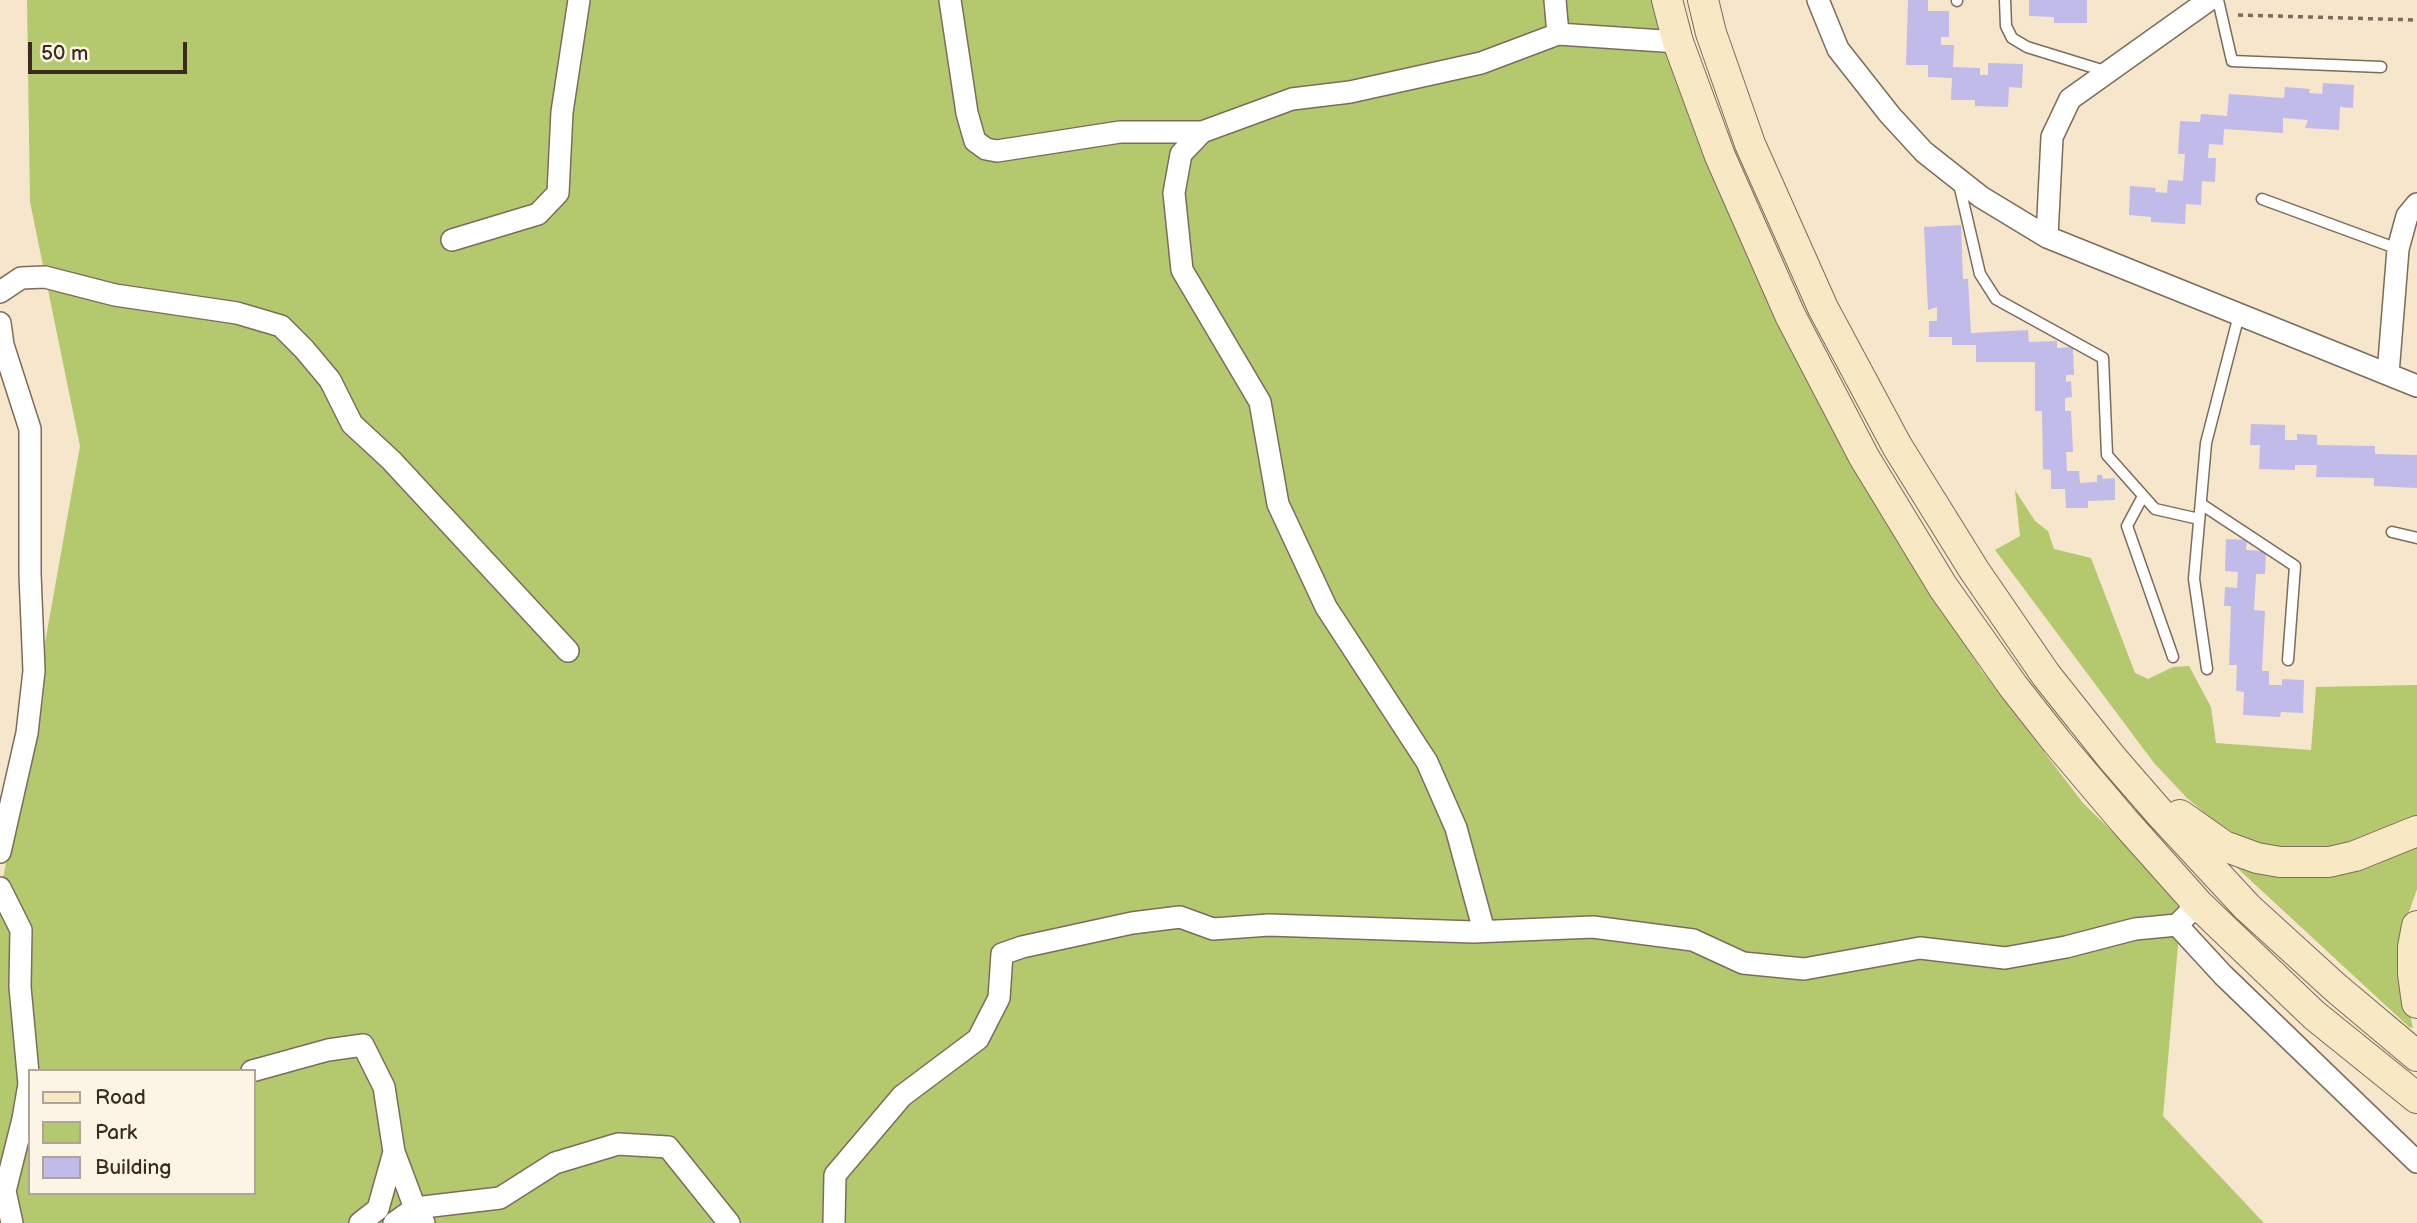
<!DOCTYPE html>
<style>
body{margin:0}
#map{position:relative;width:2417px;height:1223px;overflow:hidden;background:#f6e6cc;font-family:"Balsamiq Sans",sans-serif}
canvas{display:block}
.legend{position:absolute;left:28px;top:1069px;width:228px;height:126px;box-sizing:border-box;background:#fcf5e5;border:2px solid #afa495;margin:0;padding:9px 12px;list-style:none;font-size:21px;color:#3b2a1e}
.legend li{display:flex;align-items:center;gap:14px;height:35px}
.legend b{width:35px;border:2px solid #afa495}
.scale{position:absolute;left:28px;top:42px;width:159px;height:32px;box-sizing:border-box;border:4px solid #3b2a1e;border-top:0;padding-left:9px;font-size:21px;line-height:24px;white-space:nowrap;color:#3b2a1e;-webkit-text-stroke:5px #fcf5e5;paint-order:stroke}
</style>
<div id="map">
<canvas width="2417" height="1223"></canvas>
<ul class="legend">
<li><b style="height:9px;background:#f8e8c3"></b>Road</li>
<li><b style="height:19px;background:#b4c96d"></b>Park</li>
<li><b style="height:19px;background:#c1bbea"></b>Building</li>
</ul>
<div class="scale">50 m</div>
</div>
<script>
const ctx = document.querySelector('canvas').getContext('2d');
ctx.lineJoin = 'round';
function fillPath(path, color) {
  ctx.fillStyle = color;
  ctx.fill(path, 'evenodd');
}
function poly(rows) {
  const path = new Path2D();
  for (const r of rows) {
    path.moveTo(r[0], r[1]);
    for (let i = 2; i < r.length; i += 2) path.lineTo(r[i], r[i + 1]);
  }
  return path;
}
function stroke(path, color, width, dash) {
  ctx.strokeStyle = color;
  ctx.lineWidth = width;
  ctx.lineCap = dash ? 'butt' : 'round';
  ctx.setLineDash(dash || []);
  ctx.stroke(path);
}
fillPath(poly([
 [27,0,1658,0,1815,385,1898,543,1982,671,2083,803,2182,900,2163,1116,2264,1223,0,1223,0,896,80,446,30,202],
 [30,1071,254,1071,254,1193,30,1193],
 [2015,490,2035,521,2048,531,2054,549,2091,558,2135,673,2148,679,2173,667,2189,666,2211,707,2216,743,2311,750,2316,687,2417,685,2417,817,2368,840,2309,849,2282,848,2249,842,2214,821,2187,798,2154,763,1995,550,2020,536],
 [2417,840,2417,889,2408,915,2403,945,2406,996,2413,1028,2409,1027,2235,866,2235,862]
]), '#b4c96d');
fillPath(poly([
 [1908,0,1928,0,1928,11,1949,11,1949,37,1941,37,1941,45,1954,45,1953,67,1980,68,1980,75,1988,75,1988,63,2023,64,2022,88,2009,87,2008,107,1975,106,1975,100,1951,100,1952,78,1928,77,1928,65,1906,65],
 [2029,0,2087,0,2087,23,2054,23,2054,17,2029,16],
 [2323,83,2354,85,2353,108,2340,107,2339,130,2305,128,2308,120,2283,118,2283,133,2224,129,2223,145,2209,144,2208,158,2216,158,2215,182,2202,181,2201,205,2186,204,2185,224,2151,222,2151,217,2129,215,2130,186,2156,188,2155,192,2167,193,2168,180,2183,181,2185,154,2178,154,2180,121,2200,122,2201,114,2227,116,2229,94,2284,98,2285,87,2310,89,2309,93,2322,94],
 [1961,225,1963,279,1968,279,1971,333,2028,330,2029,342,2057,341,2057,348,2073,347,2074,375,2066,375,2066,382,2071,381,2072,397,2065,398,2065,411,2071,411,2073,452,2066,452,2067,471,2079,471,2080,483,2097,482,2097,475,2102,475,2103,479,2115,478,2115,500,2088,501,2088,508,2066,508,2065,489,2051,489,2051,470,2043,469,2042,411,2035,411,2035,362,1976,362,1976,345,1952,345,1952,337,1929,337,1929,321,1937,321,1937,307,1928,310,1924,227],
 [2251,424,2285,425,2285,440,2297,440,2297,434,2317,435,2317,445,2375,446,2375,454,2417,455,2417,488,2374,486,2374,478,2316,477,2317,465,2295,465,2295,470,2259,469,2260,445,2250,445],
 [2226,539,2247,540,2246,550,2266,551,2265,574,2256,574,2254,610,2265,611,2262,671,2269,671,2269,685,2282,685,2282,679,2304,680,2303,713,2281,712,2280,717,2243,715,2244,692,2236,691,2237,665,2229,665,2231,606,2224,606,2225,587,2237,588,2238,572,2225,571]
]), '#c1bbea');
const service = poly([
 [2005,0,2006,26,2012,38,2027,47,2108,72],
 [2218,0,2232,61,2381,67],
 [1957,1,1957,0],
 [1959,184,1980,274,1996,299,2103,358,2107,455,2155,509,2199,519],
 [2262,199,2398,249],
 [2143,496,2127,526,2173,657],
 [2201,504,2295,566,2288,660],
 [2392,532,2417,538],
 [2207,669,2194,579,2206,443,2239,315]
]);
const minor = poly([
 [950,0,967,113,975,141,986,149,997,151,1120,132,1202,132,1292,99,1350,92,1481,63,1558,34,1678,42],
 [1555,0,1558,34],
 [1818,0,1838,49,1890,115,1924,152,1981,197,2047,237,2417,386],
 [1202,132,1181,154,1174,193,1182,270,1260,402,1278,504,1326,607,1427,762,1456,828,1484,931],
 [2047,237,2052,137,2070,99,2209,0],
 [452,240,538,214,558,193,562,112,579,0],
 [0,292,21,278,45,277,115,295,237,313,281,326,304,349,330,380,352,424,391,460,568,651],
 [0,323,3,345,30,429,30,574,34,671,27,733,0,852],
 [2388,374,2398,249,2407,216,2417,204],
 [0,888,21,930,20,987,29,1084,23,1119,5,1191,12,1223],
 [2177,925,2223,975,2417,1162],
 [252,1071,328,1050,363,1045,384,1087,394,1152,378,1209,360,1223],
 [394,1152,415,1208,424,1223],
 [394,1223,415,1208,500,1198,555,1163,618,1144,668,1147,729,1223],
 [834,1223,835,1175,902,1096,978,1039,999,998,1002,954,1022,947,1132,923,1180,917,1213,929,1269,925,1473,932,1593,927,1693,940,1743,963,1804,969,1920,948,2005,958,2066,947,2135,929,2177,925,2198,904]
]);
const secondary = poly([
 [1667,0,1678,42,1720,156,1790,315,1864,457,1943,587,2013,686,2057,742,2124,821,2198,904,2314,1015,2417,1098],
 [1703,0,1711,33,1750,144,1823,308,1897,446,1974,570,2046,675,2112,758,2158,811,2247,907,2336,988,2417,1056],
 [2180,815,2224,846,2257,858,2280,862,2329,862,2355,856,2417,831],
 [2417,926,2413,947,2413,974,2417,1003]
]);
stroke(service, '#7c6c5b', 13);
stroke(minor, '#7c6c5b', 24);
stroke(secondary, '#7c6c5b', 32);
stroke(poly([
 [2238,15,2417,20]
]), '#7c6c5b', 3.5, [5, 5]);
stroke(service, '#fff', 10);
stroke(minor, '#fff', 21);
stroke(secondary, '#f8e8c3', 30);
</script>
